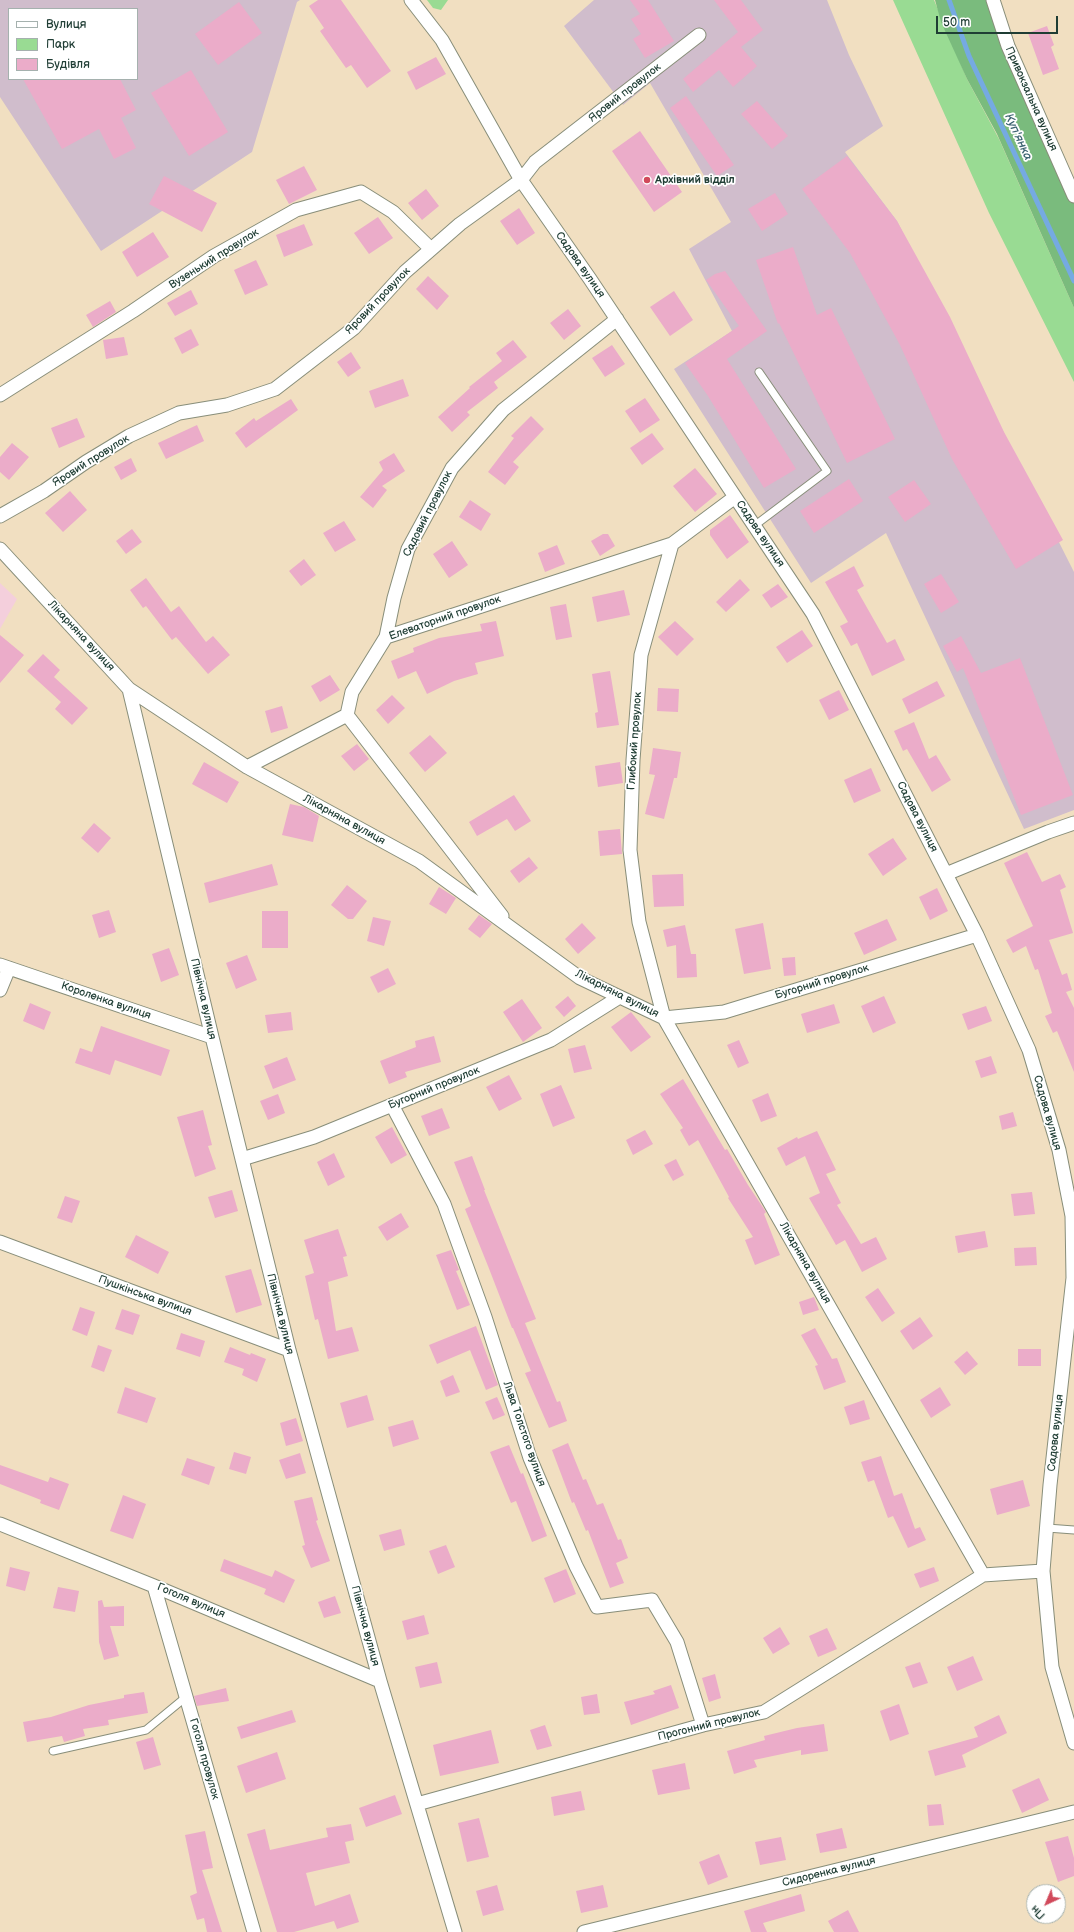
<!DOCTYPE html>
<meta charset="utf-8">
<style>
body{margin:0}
#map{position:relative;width:1074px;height:1932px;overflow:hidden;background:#f1dfc1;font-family:"Balsamiq Sans",sans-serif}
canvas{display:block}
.legend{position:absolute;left:8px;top:8px;width:130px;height:72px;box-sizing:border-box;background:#fff;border:1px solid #a5b1ae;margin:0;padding:5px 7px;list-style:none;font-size:12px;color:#1f3d34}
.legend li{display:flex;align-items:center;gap:8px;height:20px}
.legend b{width:20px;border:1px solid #a5b1ae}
.north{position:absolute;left:1026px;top:1884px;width:40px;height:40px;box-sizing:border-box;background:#fff;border:1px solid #a5b1ae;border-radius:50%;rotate:224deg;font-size:11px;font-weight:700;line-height:16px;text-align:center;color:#1f3d34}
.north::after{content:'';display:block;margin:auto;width:14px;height:18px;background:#d1495b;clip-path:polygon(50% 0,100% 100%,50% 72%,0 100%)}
.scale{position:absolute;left:936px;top:16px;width:122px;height:18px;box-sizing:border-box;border:2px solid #1f3d34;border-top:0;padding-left:5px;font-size:12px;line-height:14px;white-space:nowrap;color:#1f3d34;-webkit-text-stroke:3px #fff;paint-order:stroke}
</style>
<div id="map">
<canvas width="1074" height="1932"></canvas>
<ul class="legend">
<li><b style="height:5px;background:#fff"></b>Вулиця</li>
<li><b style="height:11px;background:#99db93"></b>Парк</li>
<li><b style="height:11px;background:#ebacc9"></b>Будівля</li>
</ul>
<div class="north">Пн</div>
<div class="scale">50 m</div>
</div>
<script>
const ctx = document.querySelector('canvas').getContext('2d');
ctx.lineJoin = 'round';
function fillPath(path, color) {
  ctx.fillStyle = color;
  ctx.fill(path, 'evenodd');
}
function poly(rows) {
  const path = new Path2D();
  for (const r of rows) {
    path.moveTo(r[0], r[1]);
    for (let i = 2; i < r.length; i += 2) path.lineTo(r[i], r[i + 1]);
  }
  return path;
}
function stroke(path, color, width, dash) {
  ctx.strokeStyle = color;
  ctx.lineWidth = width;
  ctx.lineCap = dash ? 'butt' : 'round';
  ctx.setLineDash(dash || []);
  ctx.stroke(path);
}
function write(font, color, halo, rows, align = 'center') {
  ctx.font = font + ' "Balsamiq Sans",sans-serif';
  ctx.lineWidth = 3.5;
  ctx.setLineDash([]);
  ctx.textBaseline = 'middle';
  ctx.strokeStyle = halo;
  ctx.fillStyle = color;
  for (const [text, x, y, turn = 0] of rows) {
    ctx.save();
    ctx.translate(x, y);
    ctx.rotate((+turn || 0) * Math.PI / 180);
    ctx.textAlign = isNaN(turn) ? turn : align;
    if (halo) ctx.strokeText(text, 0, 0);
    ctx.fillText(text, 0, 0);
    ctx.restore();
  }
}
fillPath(poly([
 [0,583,17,599,0,629]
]), '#f4cfdc');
fillPath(poly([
 [0,0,300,0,297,2,252,152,101,251,0,97],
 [9,9,137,9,137,79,9,79],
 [594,0,827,0,849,55,883,126,845,152,897,221,1074,572,1074,810,1024,829,886,533,811,583,674,369,732,331,689,249,731,222,650,83,623,105,564,26]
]), '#d0bdcc');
fillPath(poly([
 [427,0,448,0,441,10,433,8],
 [893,0,934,0,967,79,999,139,1074,308,1074,382,989,213]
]), '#99db93');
fillPath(poly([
 [935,0,993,0,1074,195,1074,308,997,134,967,79,941,22]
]), '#7abb7d');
stroke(poly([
 [949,0,969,56,1074,281]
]), '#75aae2', 5);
fillPath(poly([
 [318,0,341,0,391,71,367,88,351,65,346,68,320,31,324,28,309,6],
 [630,0,648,0,674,41,645,58,633,39,641,34,631,19,640,14],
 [714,0,741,0,763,30,741,47,757,66,733,87,719,70,693,92,683,79,738,32],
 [239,2,262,33,218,65,195,34],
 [1047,26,1054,45,1051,47,1059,69,1043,75,1028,33],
 [436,57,446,74,416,90,407,72],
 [191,70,228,132,189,156,151,93],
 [23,79,120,79,136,110,121,118,136,148,114,159,99,129,62,149],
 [686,96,734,165,717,176,670,108],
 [757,101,788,136,772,149,741,114],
 [640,131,682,192,654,212,612,151],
 [847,156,897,221,950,317,1004,432,1063,540,1016,569,952,459,900,345,850,253,802,189],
 [304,166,317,190,289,204,276,180],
 [164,176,217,203,202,232,149,204],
 [426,189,439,206,422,220,408,203],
 [775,193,788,214,762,231,748,209],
 [519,208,535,233,517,245,500,221],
 [378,217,393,238,369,254,354,233],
 [304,224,313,245,284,257,276,235],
 [153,232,169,257,137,277,122,252],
 [793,247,817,315,831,308,895,439,847,463,779,323,778,324,756,260],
 [256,260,268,285,245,295,234,270],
 [725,271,767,331,727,359,796,469,764,488,708,396,685,363,739,326,706,280,715,274],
 [428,276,449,296,437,310,416,289],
 [191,290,198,304,175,316,167,303],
 [674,291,693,320,670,336,650,307],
 [110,301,116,312,93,327,86,315],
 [568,309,581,326,564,340,550,323],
 [191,329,199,345,182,354,174,338],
 [124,337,128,355,106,359,103,340],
 [513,340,527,357,494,382,498,388,467,412,470,415,452,432,438,417,470,388,469,387,502,361,496,353],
 [612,345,625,364,605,377,592,358],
 [351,352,361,368,348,377,337,362],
 [403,379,409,396,375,408,369,391],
 [645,398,660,420,640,433,625,411],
 [291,399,298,410,246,448,235,433,254,418,256,421],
 [531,416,544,429,513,462,519,467,505,485,488,472,514,438,511,436],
 [77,418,85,437,59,448,51,428],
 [197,425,204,441,166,459,158,443],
 [652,433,664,449,642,465,630,448],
 [12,443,29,457,9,480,0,472,0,457],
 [394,453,405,471,382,486,387,490,373,508,360,497,383,470,379,462],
 [131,458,137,471,121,480,114,467],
 [695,468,717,494,695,512,673,486],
 [849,479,863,501,814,533,800,511],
 [914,480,931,504,905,522,888,497],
 [70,491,87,510,63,532,45,513],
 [470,500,491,514,481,531,459,517],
 [730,515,749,542,727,559,710,535,710,530],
 [344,521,356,540,335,552,323,533],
 [132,529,142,542,126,554,116,541],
 [603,534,608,534,615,546,600,556,591,541],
 [452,541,468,565,449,578,433,554],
 [557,545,565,564,545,572,538,553],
 [304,559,316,575,301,586,289,571],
 [854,566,864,586,857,590,887,643,895,639,905,660,872,676,857,643,851,646,840,626,848,622,825,582],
 [941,574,959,602,941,613,924,584],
 [146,578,171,612,179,606,206,642,213,636,230,655,208,674,176,637,172,640,146,606,143,608,130,590],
 [740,579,750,590,726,612,716,602],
 [778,584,788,597,771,608,762,595],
 [624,590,630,615,597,622,592,597],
 [566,604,572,637,556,640,550,607],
 [496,621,504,656,475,663,478,674,454,681,427,694,416,671,398,679,391,661,414,652,413,648,439,638,482,631,480,624],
 [675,621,694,639,677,656,658,637],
 [802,630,813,646,787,663,776,647],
 [0,635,24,655,0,683],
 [961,636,981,673,1020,658,1073,795,1021,815,963,668,957,672,943,646],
 [43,654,60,670,54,677,88,708,72,725,55,709,61,702,27,671],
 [610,671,619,725,597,728,595,713,598,712,592,674],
 [330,675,340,690,320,702,311,686],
 [937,681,945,696,909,714,902,699],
 [658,688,679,689,678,712,657,711],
 [839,690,849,710,829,720,819,700],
 [392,695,405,708,388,724,376,710],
 [282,706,288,728,271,733,265,711],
 [914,722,929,759,936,755,951,780,932,792,907,749,903,751,894,731],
 [430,735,447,753,425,772,409,753],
 [357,744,369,759,354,771,341,756],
 [653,748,681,752,677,778,674,778,664,819,645,814,655,775,649,774],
 [204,762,239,782,227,803,192,784],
 [620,762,623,783,598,787,595,766],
 [871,768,881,791,854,803,844,780],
 [514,795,531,821,515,831,507,819,477,836,469,822],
 [290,804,304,807,319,816,313,842,282,835],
 [94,823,111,838,98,853,81,838],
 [620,829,622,854,600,856,598,831],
 [893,838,907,859,883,876,868,854],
 [1027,852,1042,882,1060,874,1066,887,1060,890,1073,933,1049,940,1062,975,1067,973,1072,990,1066,992,1074,1008,1074,1072,1057,1031,1053,1033,1045,1016,1052,1013,1038,969,1035,970,1026,946,1013,953,1006,940,1033,926,1004,863],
 [529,857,538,868,519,883,510,871],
 [272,864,278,885,209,903,204,883],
 [683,874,684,906,654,907,652,875],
 [347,885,367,901,353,919,348,919,331,905],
 [439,887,456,898,446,914,429,904],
 [937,888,948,911,930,920,919,897],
 [109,910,116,932,99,938,92,915],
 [262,911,288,911,288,948,262,948],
 [479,915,492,924,480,938,468,929],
 [373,917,391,921,384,946,367,941],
 [887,919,897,940,864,955,854,933],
 [582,923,596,938,578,954,565,939],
 [763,923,771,969,744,974,735,929],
 [685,925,691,954,696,954,697,977,677,978,676,945,667,947,663,930],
 [169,948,179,975,161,982,152,954],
 [247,955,257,980,236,989,226,963],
 [795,957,796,975,784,976,782,958],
 [388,968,396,984,378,993,370,977],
 [568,996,576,1006,564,1017,555,1007],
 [884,996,896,1023,873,1033,861,1006],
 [522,999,542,1028,523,1042,503,1012],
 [30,1003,51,1012,44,1030,23,1021],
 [834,1004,840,1023,807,1033,801,1014],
 [986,1006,992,1021,968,1030,962,1014],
 [291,1012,293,1030,268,1033,265,1015],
 [631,1012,651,1037,631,1052,611,1027],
 [101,1026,170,1050,161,1076,115,1060,110,1075,75,1063,80,1048,92,1052],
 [434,1036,441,1062,405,1072,407,1077,389,1084,380,1061,416,1047,415,1041],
 [739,1040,749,1063,738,1068,727,1045],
 [585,1045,592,1069,574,1073,568,1049],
 [991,1056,997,1073,981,1078,975,1061],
 [287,1057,296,1080,273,1089,264,1066],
 [509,1075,522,1099,499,1111,486,1087],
 [683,1079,725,1150,727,1149,748,1185,766,1212,764,1214,780,1255,755,1265,745,1240,753,1237,728,1198,729,1197,698,1140,689,1146,680,1130,683,1128,660,1094],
 [561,1085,575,1118,553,1127,540,1094],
 [768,1093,777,1116,761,1122,752,1100],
 [278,1094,285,1113,268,1120,260,1101],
 [442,1108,450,1128,429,1136,421,1116],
 [203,1110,212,1145,208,1146,216,1169,195,1177,177,1117],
 [1013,1112,1017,1126,1002,1130,999,1116],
 [392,1127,407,1155,391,1164,375,1137],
 [645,1130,653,1144,633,1155,626,1140],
 [817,1131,836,1170,826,1174,841,1203,837,1205,861,1244,876,1237,887,1259,862,1272,845,1240,836,1245,809,1198,820,1193,805,1156,786,1166,777,1148,797,1137,798,1139],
 [334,1153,345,1177,328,1186,317,1162],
 [472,1156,485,1190,484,1190,536,1319,525,1323,557,1402,560,1401,567,1421,549,1428,525,1373,531,1371,513,1328,512,1328,488,1266,465,1209,471,1206,454,1162],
 [676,1159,684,1175,673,1181,664,1165],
 [232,1190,238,1211,215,1218,208,1197],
 [1032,1192,1035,1214,1014,1216,1011,1194],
 [65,1196,80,1201,72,1223,57,1218],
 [401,1213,409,1227,387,1241,378,1227],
 [338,1229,347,1256,343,1257,348,1276,328,1282,336,1331,352,1327,359,1351,328,1359,318,1319,315,1320,305,1276,314,1273,304,1240],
 [985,1231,988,1247,958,1253,955,1236],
 [136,1235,169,1252,158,1274,125,1257],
 [1036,1247,1037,1265,1015,1266,1014,1248],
 [451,1250,459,1270,456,1271,470,1305,457,1310,436,1255],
 [251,1269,262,1305,236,1313,225,1276],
 [878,1288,895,1313,882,1322,865,1297],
 [814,1297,819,1310,803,1315,799,1302],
 [80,1307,95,1312,87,1336,72,1330],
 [122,1309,140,1315,133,1335,115,1329],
 [920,1317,933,1336,913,1350,900,1331],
 [476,1326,498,1385,486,1390,470,1350,437,1364,429,1345],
 [815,1328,832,1359,837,1358,846,1382,824,1390,815,1366,818,1365,801,1335],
 [181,1333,205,1341,200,1357,176,1349],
 [98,1345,112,1350,104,1372,91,1367],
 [230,1347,250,1355,251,1353,266,1359,257,1382,242,1375,244,1369,224,1362],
 [1018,1349,1041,1349,1041,1366,1018,1366],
 [967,1351,978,1364,965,1375,954,1362],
 [453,1375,460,1392,446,1397,440,1381],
 [125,1387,156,1398,147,1423,117,1413],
 [940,1387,951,1405,931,1418,920,1400],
 [367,1395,374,1420,347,1428,340,1403],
 [497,1397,505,1415,493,1420,485,1402],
 [864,1400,870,1419,850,1425,844,1407],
 [296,1418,303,1441,286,1446,280,1423],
 [413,1420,419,1439,393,1447,388,1427],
 [568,1443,583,1480,586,1479,597,1505,603,1503,618,1540,621,1539,628,1558,616,1563,624,1583,610,1588,588,1530,586,1531,574,1502,572,1503,552,1450],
 [509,1445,521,1474,523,1473,547,1536,532,1542,516,1501,511,1503,490,1452],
 [234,1452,251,1457,246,1474,229,1469],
 [300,1453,306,1473,286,1479,279,1460],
 [881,1456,894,1496,902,1493,915,1529,920,1527,926,1540,908,1548,893,1516,888,1518,874,1480,868,1482,861,1462],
 [187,1458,215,1467,209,1485,181,1475],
 [0,1465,48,1482,50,1477,69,1484,59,1510,40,1503,41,1500,0,1484],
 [1023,1480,1030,1506,997,1515,990,1489],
 [123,1495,146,1504,133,1539,110,1531],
 [312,1497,318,1520,316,1521,330,1561,311,1568,302,1546,305,1545,294,1501],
 [401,1529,405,1545,384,1551,379,1535],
 [446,1545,455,1567,438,1574,429,1551],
 [224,1559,272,1577,275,1570,295,1580,284,1603,264,1594,266,1589,220,1571],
 [10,1567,30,1572,25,1591,6,1586],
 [934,1567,939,1581,920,1588,914,1574],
 [566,1569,576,1594,554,1603,544,1578],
 [58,1587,79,1591,75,1612,53,1608],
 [335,1596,341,1613,324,1618,318,1602],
 [102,1600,104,1607,124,1606,124,1626,110,1626,119,1656,104,1660,99,1642,98,1601],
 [424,1615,429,1634,407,1640,402,1621],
 [780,1627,790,1644,773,1654,763,1638],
 [827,1628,837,1649,818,1657,809,1636],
 [973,1656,983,1680,957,1691,947,1667],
 [437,1662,442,1683,420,1688,415,1667],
 [920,1662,928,1683,913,1688,905,1667],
 [715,1674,721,1698,709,1702,702,1678],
 [671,1685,679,1708,631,1725,624,1702,655,1694,653,1691],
 [226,1688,229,1701,197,1706,194,1696],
 [144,1692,148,1713,108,1720,109,1725,83,1729,85,1736,64,1742,62,1736,27,1742,23,1722,51,1717,89,1705,124,1698,124,1695],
 [597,1694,600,1713,584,1715,581,1697],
 [899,1704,909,1734,890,1741,880,1711],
 [292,1710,296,1722,241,1739,237,1727],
 [999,1715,1007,1733,962,1755,966,1767,935,1776,928,1751,978,1737,974,1727],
 [824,1724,828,1751,801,1755,801,1750,754,1760,757,1767,734,1774,727,1751,765,1740,764,1736,797,1728],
 [545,1725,552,1746,537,1750,530,1730],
 [491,1730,499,1763,440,1776,433,1745],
 [153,1737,161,1765,144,1770,136,1742],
 [277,1752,286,1779,246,1793,237,1766],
 [685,1763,690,1789,658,1795,652,1770],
 [1039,1778,1049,1800,1022,1813,1012,1790],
 [581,1791,585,1810,554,1816,551,1797],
 [395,1795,402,1814,366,1827,359,1808],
 [941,1804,944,1825,929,1826,927,1805],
 [479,1818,489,1857,467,1862,458,1823],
 [351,1824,354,1840,345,1842,350,1863,306,1873,315,1906,350,1894,359,1922,337,1929,334,1921,294,1932,277,1932,247,1834,265,1829,270,1850,328,1837,326,1828],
 [842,1828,847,1848,820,1853,816,1834],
 [205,1831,213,1868,202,1870,222,1932,207,1932,204,1918,197,1920,190,1896,197,1893,185,1835],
 [1068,1836,1074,1858,1074,1876,1058,1882,1045,1842],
 [781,1837,786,1860,760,1865,755,1842],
 [719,1854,728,1877,708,1885,699,1862],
 [497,1885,504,1910,483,1916,476,1891],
 [603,1885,608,1907,581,1913,576,1891],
 [801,1894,805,1911,763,1923,767,1932,751,1932,744,1911],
 [848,1910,859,1932,834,1932,828,1921]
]), '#ebacc9');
const service = poly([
 [754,526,827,471,759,372],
 [1047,1528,1074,1530],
 [53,1751,146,1730,186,1697]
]);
const minor = poly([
 [411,0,442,40,521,180,590,279,813,614,977,935,1029,1050,1059,1150,1072,1216,1073,1278,1050,1485,1043,1571,1052,1667,1074,1743],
 [993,0,1008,46,1074,196],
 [0,395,133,311,214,256,296,210,361,192,393,212,431,249],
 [735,497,672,544,641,655,633,760,630,850,639,922,664,1018,983,1575],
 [0,516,44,491,86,462,129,436,179,413,227,405,275,389,354,328,405,272,460,224,521,180,535,162,699,35],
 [0,549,129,689,247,767,419,861,580,978,664,1018,724,1012,977,935],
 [386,637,394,598,408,549,452,468,503,410,617,319],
 [129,689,212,1037,289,1350,380,1681,455,1932],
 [347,715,502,916],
 [247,767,347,715,352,692,386,637,672,544],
 [946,874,1048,832,1074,823],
 [0,965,212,1037],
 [0,990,9,968],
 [392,1105,444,1204,485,1317,530,1458,576,1566,597,1607,652,1600,677,1642,703,1725],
 [242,1159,314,1137,551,1040,618,998],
 [0,1242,289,1350],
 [0,1524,154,1586,380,1681],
 [154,1586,254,1932],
 [417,1804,703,1725,764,1712,983,1575,1043,1571],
 [584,1932,1074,1812]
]);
stroke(service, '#888e7a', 9);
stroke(minor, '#888e7a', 15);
stroke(service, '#fff', 7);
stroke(minor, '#fff', 13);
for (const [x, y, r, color] of [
 [647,180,4,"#d1495b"]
]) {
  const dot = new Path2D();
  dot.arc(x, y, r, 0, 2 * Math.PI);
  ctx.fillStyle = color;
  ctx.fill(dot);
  stroke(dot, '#fff', 1.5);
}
write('11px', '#1f3d34', '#fff', [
 ["Яровий провулок",625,93,-38],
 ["Привокзальна вулиця",1031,99,66],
 ["Вузенький провулок",214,259,-32],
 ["Садова вулиця",580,265,55],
 ["Яровий провулок",378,301,-46],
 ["Яровий провулок",91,461,-32],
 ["Садовий провулок",428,514,-63],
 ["Садова вулиця",760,534,56],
 ["Елеваторний провулок",445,618,-19],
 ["Лікарняна вулиця",81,636,47],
 ["Глибокий провулок",635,741,-86],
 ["Садова вулиця",917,817,63],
 ["Лікарняна вулиця",344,820,29],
 ["Бугорний провулок",822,982,-17],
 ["Лікарняна вулиця",617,994,27],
 ["Північна вулиця",203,999,77],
 ["Короленка вулиця",106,1001,19],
 ["Бугорний провулок",434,1088,-22],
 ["Садова вулиця",1047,1113,74],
 ["Лікарняна вулиця",805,1263,60],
 ["Пушкінська вулиця",145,1296,20],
 ["Північна вулиця",280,1314,76],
 ["Садова вулиця",1056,1433,-84],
 ["Льва Толстого вулиця",524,1434,71],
 ["Гоголя вулиця",191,1601,23],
 ["Північна вулиця",365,1626,75],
 ["Прогонний провулок",709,1725,-14],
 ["Гоголя провулок",204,1759,74],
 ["Сидоренка вулиця",829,1872,-14]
]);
write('bold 11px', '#1f3d34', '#fff', [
 ["Архівний відділ",655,180]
], 'left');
write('italic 12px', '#3d6371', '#fff', [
 ["Куп'янка",1018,137,65]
]);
</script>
